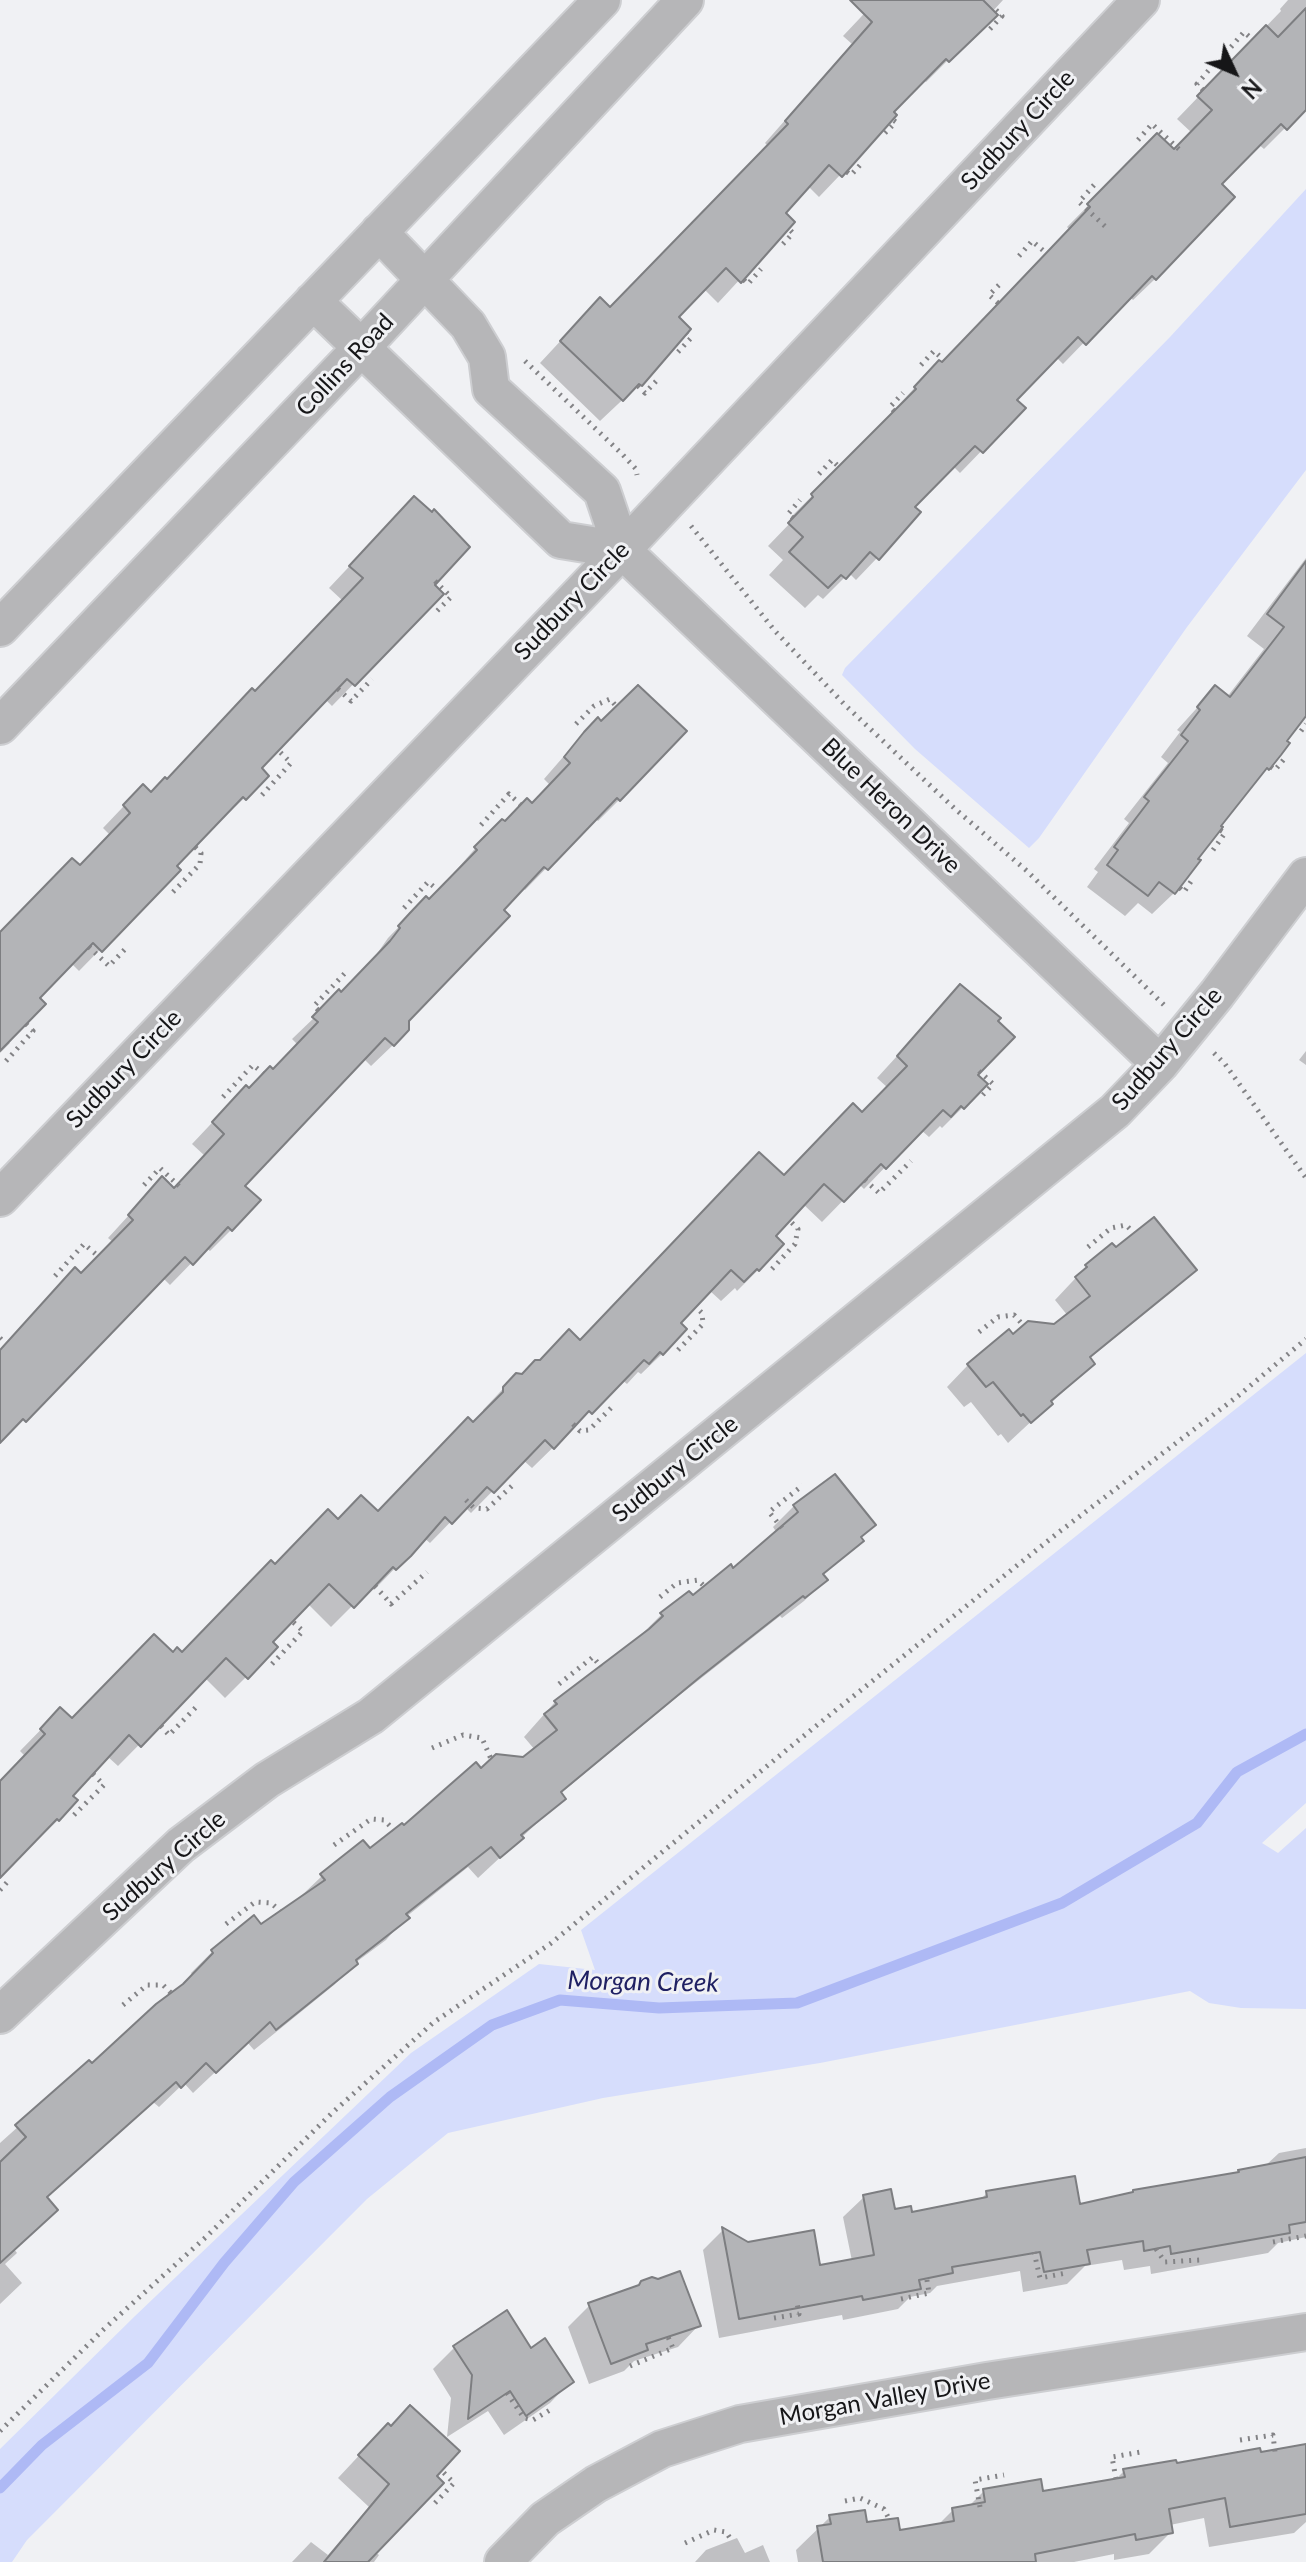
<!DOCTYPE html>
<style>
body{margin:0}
#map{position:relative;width:1306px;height:2562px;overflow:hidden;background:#f0f1f4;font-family:Lato,sans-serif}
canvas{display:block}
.north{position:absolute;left:1194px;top:32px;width:80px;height:80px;-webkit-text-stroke:6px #f0f1f4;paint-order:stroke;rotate:134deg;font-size:22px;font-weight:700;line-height:32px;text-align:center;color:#161618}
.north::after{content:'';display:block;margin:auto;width:28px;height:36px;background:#161618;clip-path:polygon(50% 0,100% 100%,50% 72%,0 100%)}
</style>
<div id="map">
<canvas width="1306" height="2562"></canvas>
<div class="north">N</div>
</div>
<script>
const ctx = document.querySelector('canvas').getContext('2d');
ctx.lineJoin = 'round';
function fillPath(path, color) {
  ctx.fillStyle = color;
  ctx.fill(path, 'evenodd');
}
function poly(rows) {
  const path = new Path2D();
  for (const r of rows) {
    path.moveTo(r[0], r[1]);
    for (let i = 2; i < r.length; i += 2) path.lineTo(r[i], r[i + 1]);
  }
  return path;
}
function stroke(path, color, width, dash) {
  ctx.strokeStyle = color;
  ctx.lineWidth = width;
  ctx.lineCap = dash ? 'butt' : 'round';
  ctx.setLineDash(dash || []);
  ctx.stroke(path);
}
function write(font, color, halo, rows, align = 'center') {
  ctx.font = font + ' Lato,sans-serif';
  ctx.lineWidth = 6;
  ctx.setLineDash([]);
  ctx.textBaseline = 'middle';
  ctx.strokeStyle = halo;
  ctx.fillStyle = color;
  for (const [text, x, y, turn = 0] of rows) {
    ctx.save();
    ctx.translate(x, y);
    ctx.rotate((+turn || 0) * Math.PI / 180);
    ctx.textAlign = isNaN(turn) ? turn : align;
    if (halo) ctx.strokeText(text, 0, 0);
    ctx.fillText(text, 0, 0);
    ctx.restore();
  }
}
fillPath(poly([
 [1306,189,1306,470,1187,627,1039,838,1029,848,915,749,842,675,845,668,1170,337],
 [1306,1353,1306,1803,1262,1843,1278,1853,1306,1828,1306,2009,1241,2008,1209,2003,1190,1991,820,2063,603,2098,448,2133,367,2199,27,2540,12,2562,0,2562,0,2449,135,2316,411,2053,539,1964,595,1970,581,1930]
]), '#d6ddfc');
fillPath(poly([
 [877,0,1003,0,948,60,926,82,923,79,891,112,840,175,819,197,808,186,784,214,793,222,718,303,704,289,676,317,652,372,600,421,540,363,579,321,610,310,768,146,765,143,852,44,843,36],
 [1288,0,1306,0,1306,107,1264,149,1258,144,1219,184,1233,197,1155,279,1133,300,1129,296,1063,364,1056,357,1015,400,1023,408,960,473,953,466,912,507,877,558,856,580,849,573,823,599,818,595,805,608,769,575,783,560,768,546,793,520,791,517,896,412,894,410,918,384,942,364,1070,230,1067,227,1157,136,1174,151,1192,133,1177,119,1281,11,1280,9],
 [393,520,433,586,441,594,332,706,325,699,259,768,267,776,174,866,178,870,79,971,71,963,37,998,8,1042,10,1043,0,1053,0,935,80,868,111,836,103,828,122,808,143,786,151,794,167,781,343,601,329,588],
 [1306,558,1306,713,1284,741,1287,743,1250,786,1174,893,1152,914,1138,903,1125,916,1087,887,1098,872,1094,869,1129,823,1124,819,1168,763,1161,757,1180,732,1177,730,1215,688,1227,697,1264,649,1247,636],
 [577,741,619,800,598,821,595,818,525,890,523,888,407,1020,407,1030,393,1045,371,1066,363,1058,242,1186,231,1230,210,1251,206,1248,170,1285,163,1278,3,1441,0,1440,0,1352,32,1316,31,1315,75,1270,81,1276,113,1242,108,1238,162,1179,173,1190,205,1156,192,1144,225,1109,272,1071,298,1045,292,1039,369,965,388,938,426,899,428,902,480,843,531,805,550,785,544,779],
 [960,987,975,1075,963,1107,942,1128,940,1126,929,1137,921,1130,864,1189,859,1184,822,1222,803,1204,773,1236,758,1270,737,1291,735,1288,721,1301,709,1290,678,1323,662,1354,641,1374,638,1372,627,1384,622,1380,532,1468,523,1460,471,1513,465,1507,430,1543,424,1538,374,1590,371,1587,331,1627,307,1603,270,1642,276,1647,225,1698,205,1678,118,1766,107,1756,70,1796,75,1800,58,1820,0,1876,0,1785,25,1756,20,1751,60,1710,72,1721,173,1654,182,1654,275,1566,337,1521,377,1514,473,1425,483,1415,483,1410,516,1375,522,1376,539,1362,580,1342,862,1115,888,1088,877,1078],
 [1306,1051,1306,1065,1299,1060],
 [1112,1246,1115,1250,1195,1270,1173,1291,1089,1359,1093,1364,1008,1443,1001,1434,998,1436,971,1402,964,1407,947,1387,968,1365,1012,1337,1055,1326,1068,1316,1055,1300,1086,1267],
 [794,1506,861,1541,822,1576,825,1580,804,1601,782,1618,780,1616,676,1698,560,1794,564,1798,478,1878,468,1867,406,1917,386,1940,355,1963,334,1985,254,2050,247,2042,193,2093,184,2083,159,2107,153,2102,45,2198,14,2249,17,2253,5,2264,22,2283,0,2304,0,2143,89,2063,92,2066,193,1976,191,1973,212,1952,261,1926,300,1897,322,1876,370,1851,481,1771,524,1759,535,1750,524,1737,555,1702,640,1636,662,1614,692,1598,733,1571,777,1533,773,1527],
 [1306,2148,1306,2237,1278,2243,1268,2253,1151,2274,1150,2266,1124,2270,1122,2260,1085,2266,1067,2284,1023,2292,1020,2271,937,2286,930,2293,910,2297,898,2309,843,2320,842,2315,719,2338,703,2250,723,2230,748,2244,818,2268,852,2261,843,2217,864,2197,893,2211,910,2214,979,2201,987,2193,1078,2206,1236,2175,1239,2172,1265,2166,1279,2153],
 [637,2288,699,2325,678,2347,634,2361,624,2371,589,2384,568,2327,590,2305],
 [454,2348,530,2350,571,2381,550,2403,504,2435,488,2411,447,2437,451,2398,433,2369],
 [410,2408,375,2552,379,2555,374,2562,292,2562,311,2542,328,2555,369,2507,338,2478,367,2447],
 [1306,2450,1306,2522,1294,2533,1209,2547,1204,2518,1170,2525,1171,2532,1149,2554,1114,2560,1114,2554,1074,2562,798,2562,796,2550,830,2517,899,2532,937,2526,953,2510,968,2507,984,2491,1041,2493,1114,2481,1124,2471],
 [737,2538,745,2553,763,2545,770,2562,695,2562,706,2550]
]), '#0003');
stroke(poly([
 [0,2488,42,2445,148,2363,224,2263,294,2182,390,2097,492,2025,560,2000,659,2008,797,2003,1062,1903,1197,1823,1237,1772,1306,1734]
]), '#aeb9f5', 11);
const building = poly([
 [850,0,983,0,998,15,949,62,946,59,894,112,897,115,842,177,829,165,786,213,795,222,741,283,726,268,679,317,691,329,642,386,639,384,623,401,560,341,600,297,610,307,788,124,785,121,872,22,850,0],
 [1306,8,1306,110,1287,130,1281,124,1222,184,1235,197,1156,280,1152,276,1086,345,1078,337,1017,400,1026,408,983,453,975,446,915,507,921,512,879,560,870,552,846,579,841,575,828,588,789,552,803,537,788,523,813,497,811,494,916,389,914,387,939,360,942,362,992,310,1090,207,1087,204,1157,133,1174,149,1212,110,1197,96,1266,25,1278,37,1306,8],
 [414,496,432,512,434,509,470,547,435,585,444,594,355,686,347,679,262,768,269,776,246,800,243,797,177,866,181,870,102,952,93,943,40,998,46,1004,0,1051,0,932,72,858,80,865,130,813,123,805,143,784,151,792,165,777,167,779,252,688,255,691,363,578,349,566,414,496],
 [1306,561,1306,716,1287,741,1290,743,1281,755,1269,770,1267,768,1221,826,1223,827,1198,859,1201,860,1175,894,1159,882,1148,896,1107,865,1118,850,1114,847,1149,801,1144,797,1188,741,1181,735,1200,710,1197,707,1215,685,1230,697,1284,627,1267,614,1306,561],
 [638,685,687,731,620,801,617,798,548,870,544,867,504,910,510,916,409,1021,409,1030,394,1046,385,1038,245,1186,261,1200,232,1231,228,1227,193,1265,185,1257,26,1422,23,1419,0,1443,0,1350,75,1267,81,1273,133,1220,128,1215,162,1176,174,1188,224,1134,212,1122,246,1085,249,1088,270,1066,273,1069,318,1022,312,1017,339,989,341,992,390,941,400,928,398,926,409,914,426,896,429,899,477,850,474,847,502,819,505,821,527,798,532,803,570,763,564,757,584,732,598,717,601,721,638,685],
 [960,984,1001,1018,998,1021,1015,1037,978,1075,988,1084,964,1109,961,1106,951,1117,943,1110,886,1169,881,1164,844,1202,824,1184,776,1236,784,1244,759,1271,757,1269,744,1282,731,1270,681,1323,687,1329,663,1355,660,1352,649,1364,644,1360,592,1414,589,1411,554,1449,545,1440,494,1493,487,1487,452,1524,445,1517,411,1556,396,1570,393,1567,354,1608,329,1584,273,1642,278,1647,248,1679,226,1658,141,1747,129,1735,73,1796,78,1800,59,1821,57,1819,0,1878,0,1781,45,1734,40,1729,60,1707,72,1718,154,1634,173,1652,177,1647,182,1652,271,1560,275,1564,328,1509,338,1519,361,1495,378,1511,468,1417,473,1422,503,1392,503,1387,516,1373,522,1374,535,1360,540,1360,569,1329,580,1340,759,1152,784,1175,853,1103,862,1112,907,1066,897,1056,960,984],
 [1154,1217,1197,1270,1090,1357,1095,1364,1051,1401,1053,1404,1031,1423,1023,1414,1021,1416,993,1382,986,1387,967,1364,1009,1329,1013,1334,1028,1321,1054,1324,1090,1296,1075,1277,1087,1267,1085,1265,1112,1243,1116,1247,1154,1217],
 [835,1474,876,1525,861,1537,864,1541,823,1574,828,1580,805,1598,803,1596,700,1677,561,1792,566,1799,521,1835,524,1838,500,1858,491,1847,406,1914,410,1918,356,1960,358,1964,276,2030,270,2022,216,2073,206,2063,181,2088,176,2082,47,2197,58,2210,0,2263,0,2162,26,2137,15,2125,89,2060,92,2063,156,2004,183,1984,213,1953,211,1950,254,1915,261,1924,325,1880,320,1874,363,1840,370,1848,402,1823,404,1825,476,1762,481,1768,496,1754,523,1757,557,1730,544,1714,557,1704,554,1701,649,1629,663,1616,660,1613,689,1591,693,1595,731,1564,733,1568,798,1512,793,1505,835,1474],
 [1306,2157,1306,2222,1289,2225,1290,2233,1171,2254,1170,2246,1144,2251,1143,2241,1087,2250,1090,2264,1044,2272,1040,2252,952,2267,953,2273,919,2280,921,2289,863,2300,862,2296,739,2319,722,2227,748,2242,814,2230,820,2265,874,2255,863,2195,891,2189,895,2209,911,2206,912,2212,987,2197,986,2191,1075,2176,1080,2204,1133,2192,1133,2190,1239,2172,1238,2170,1306,2157],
 [680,2271,701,2326,646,2344,648,2350,611,2364,588,2303,639,2285,641,2281,652,2277,658,2279,680,2271],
 [507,2310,531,2348,545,2338,574,2382,526,2416,510,2391,468,2419,472,2375,453,2346,507,2310],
 [410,2405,460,2451,437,2476,444,2483,368,2562,324,2562,389,2484,358,2455,388,2423,391,2426,410,2405],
 [1306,2444,1306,2514,1230,2527,1225,2498,1169,2509,1173,2533,1136,2540,1135,2534,1035,2554,1036,2562,823,2562,817,2526,831,2524,829,2515,865,2510,867,2522,898,2518,900,2530,954,2521,952,2508,985,2502,983,2489,1041,2479,1043,2491,1125,2477,1123,2469,1176,2460,1177,2463,1260,2448,1261,2452,1306,2444]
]);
fillPath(building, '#b3b4b7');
stroke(building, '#7d7e81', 2);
const street = poly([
 [379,232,468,325,487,357,491,389,602,491,622,550,1160,1064],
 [313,301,561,540,622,550],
 [0,628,602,0],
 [0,726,362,347,685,0],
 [0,1198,622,550,1141,0],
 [0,2015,181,1845,267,1780,371,1716,1115,1111,1160,1064,1217,994,1306,876],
 [503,2562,545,2519,596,2484,662,2449,740,2424,987,2381,1306,2332]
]);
stroke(street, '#cdced1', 40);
stroke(poly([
 [990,29,1002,16,996,10],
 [1231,47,1244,32,1252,39],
 [1203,90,1197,84,1209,70],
 [885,133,896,122,893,120],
 [1138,140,1152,124,1183,153],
 [847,172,851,175,862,163],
 [1094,185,1079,202,1108,229],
 [783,244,793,233,789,229],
 [1019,256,1032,241,1046,253],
 [744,280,748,284,761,269],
 [998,303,989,295,1001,283],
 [678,352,691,338,687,334],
 [525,361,623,455,636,469,637,475],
 [921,365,934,351,944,360],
 [638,386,645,393,659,378],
 [894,411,890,407,903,393],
 [819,474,832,460,840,468],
 [793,518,788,514,800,500],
 [691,526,775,631,844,704,954,808,1027,871,1164,1005],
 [435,581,451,597,437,611],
 [338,689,351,701,372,679],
 [576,724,594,706,610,699,616,706],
 [1301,731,1306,724],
 [1271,767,1275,770,1285,758],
 [262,795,291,763,279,751],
 [481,825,509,794,521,805],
 [1213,850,1225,833,1220,830],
 [1180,888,1184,892,1194,877],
 [173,892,200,864,201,853,195,847],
 [404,908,428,882,438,890],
 [89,947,109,966,128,946],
 [318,1010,314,1006,345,973],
 [1214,1053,1225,1064,1306,1178],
 [6,1061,33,1031,26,1024],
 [979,1071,993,1084,979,1099],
 [223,1097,253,1065,263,1073],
 [865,1180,879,1193,911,1161],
 [144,1185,160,1168,179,1186],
 [1088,1247,1111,1228,1126,1225,1134,1233],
 [772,1269,795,1244,798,1229,790,1221],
 [55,1276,84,1244,98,1256],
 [979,1332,998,1317,1014,1315,1023,1325],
 [0,1338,6,1344],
 [678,1350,703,1324,702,1313,696,1307],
 [573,1424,580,1431,589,1430,615,1404],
 [466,1500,474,1508,487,1509,514,1484],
 [782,1528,769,1512,803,1485],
 [375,1586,391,1604,427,1572],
 [660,1597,677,1583,698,1580,704,1586],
 [272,1664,303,1631,292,1621],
 [559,1684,593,1657,601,1667],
 [161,1726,169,1735,199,1704],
 [432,1748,463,1735,482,1738,491,1759],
 [74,1815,104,1785,93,1774],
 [334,1845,371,1819,384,1820,394,1830],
 [0,1890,10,1879],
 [226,1924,255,1902,271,1903,280,1911],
 [123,2005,147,1985,163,1985,173,1995],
 [1273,2242,1306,2236],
 [1156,2249,1165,2262,1200,2260],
 [1034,2252,1040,2278,1066,2273],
 [901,2299,929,2293,926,2274],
 [774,2318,799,2314,797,2303],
 [630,2366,673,2348,668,2337],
 [507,2393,524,2418,533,2420,550,2410],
 [0,2431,104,2329,206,2237,333,2112,434,2022,550,1944,811,1730,1059,1532,1238,1396,1306,1339],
 [1240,2440,1273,2435,1275,2452],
 [1116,2479,1112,2457,1141,2452],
 [845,2501,860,2498,884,2509,889,2519],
 [435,2503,454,2483,442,2471],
 [980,2507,975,2480,1004,2475],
 [685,2543,714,2530,726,2532,730,2538]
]), '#838386', 5, [2, 6]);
stroke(street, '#b6b6b8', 36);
write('24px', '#161618', '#f0f1f4', [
 ["Sudbury Circle",1018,130,-47],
 ["Collins Road",345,365,-47],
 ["Sudbury Circle",572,601,-46],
 ["Blue Heron Drive",891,806,44],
 ["Sudbury Circle",1167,1049,-49],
 ["Sudbury Circle",124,1069,-46],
 ["Sudbury Circle",675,1469,-39],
 ["Sudbury Circle",164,1866,-41],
 ["Morgan Valley Drive",885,2399,-10]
]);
write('italic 26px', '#1f2063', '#f0f1f4', [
 ["Morgan Creek",643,1982,1]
]);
</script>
